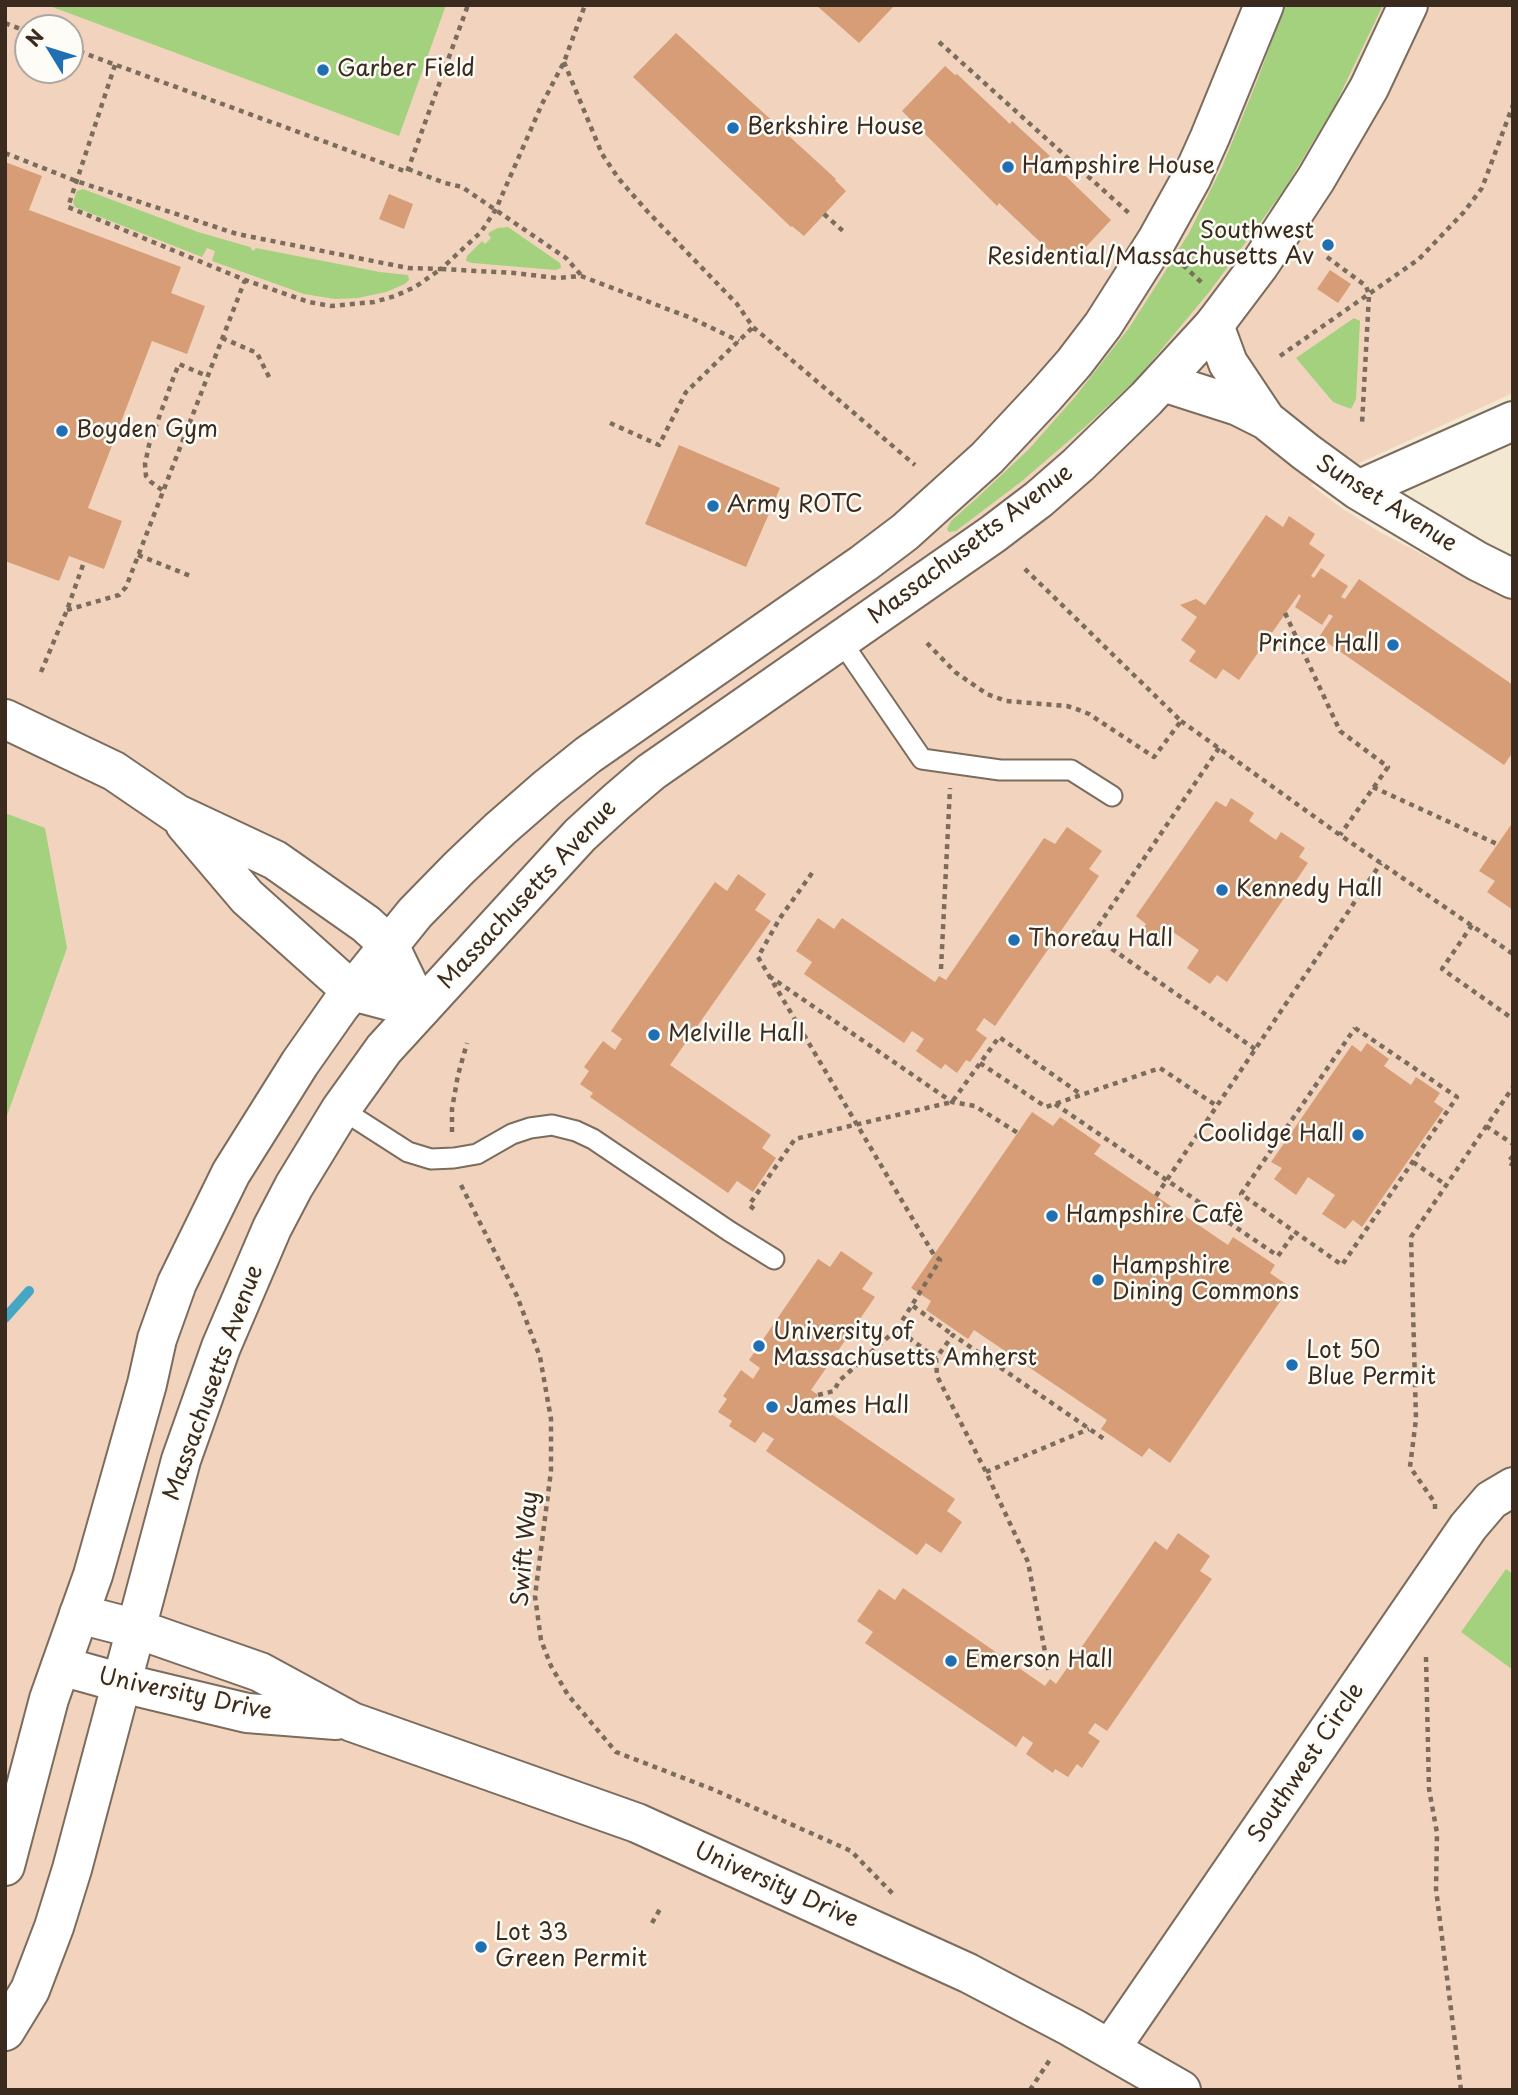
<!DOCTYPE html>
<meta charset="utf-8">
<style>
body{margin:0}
#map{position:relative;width:1518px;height:2095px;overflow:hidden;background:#f3e8d1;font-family:"Playpen Sans",sans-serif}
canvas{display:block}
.frame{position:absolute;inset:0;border:7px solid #3b2a1e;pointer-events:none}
.north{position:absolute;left:14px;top:14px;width:70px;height:70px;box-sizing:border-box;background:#fdfcf7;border:2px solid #afa8a0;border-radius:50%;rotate:308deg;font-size:19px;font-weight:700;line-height:28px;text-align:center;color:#3b2a1e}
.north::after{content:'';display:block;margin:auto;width:24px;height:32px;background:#1f6fb2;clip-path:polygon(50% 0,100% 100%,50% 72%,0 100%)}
</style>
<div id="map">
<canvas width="1518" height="2095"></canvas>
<div class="frame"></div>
<div class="north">N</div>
</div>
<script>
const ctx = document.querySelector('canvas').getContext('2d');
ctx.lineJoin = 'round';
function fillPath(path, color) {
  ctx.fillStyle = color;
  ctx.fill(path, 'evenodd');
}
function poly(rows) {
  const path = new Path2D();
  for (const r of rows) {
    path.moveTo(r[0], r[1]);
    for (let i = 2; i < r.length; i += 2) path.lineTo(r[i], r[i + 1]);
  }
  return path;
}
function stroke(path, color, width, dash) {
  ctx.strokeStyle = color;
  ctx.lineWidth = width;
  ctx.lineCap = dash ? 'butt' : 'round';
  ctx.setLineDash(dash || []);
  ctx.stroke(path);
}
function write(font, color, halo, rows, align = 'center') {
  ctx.font = font + ' "Playpen Sans",sans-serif';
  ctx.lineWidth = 5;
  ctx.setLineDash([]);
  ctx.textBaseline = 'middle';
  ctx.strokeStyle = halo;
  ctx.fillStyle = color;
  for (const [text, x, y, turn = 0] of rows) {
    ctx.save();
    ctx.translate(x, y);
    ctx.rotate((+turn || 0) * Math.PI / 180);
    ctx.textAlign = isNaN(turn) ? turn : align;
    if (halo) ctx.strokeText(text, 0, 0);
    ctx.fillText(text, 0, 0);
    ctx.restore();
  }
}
fillPath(poly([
 [5,5,1513,5,1513,393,1311,485,1343,509,1378,531,1513,602,1513,2090,5,2090],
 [28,28,70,28,70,70,28,70]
]), '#f2d4be');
fillPath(poly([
 [47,5,446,5,399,136],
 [1285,5,1383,5,1335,105,1284,190,1210,291,1136,380,1086,426,1022,481,956,531,949,532,947,529,951,521,977,498,1029,449,1075,397,1129,328,1161,278,1189,233,1222,167,1259,76],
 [83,189,198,232,250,247,253,251,256,248,380,272,408,275,409,280,405,284,386,292,358,298,335,299,304,294,212,261,215,251,207,248,202,257,75,207,73,202,77,191],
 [508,227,560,263,561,268,556,270,472,263,466,261,467,256,482,241,485,244,491,238,488,234,490,232,498,228],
 [1354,318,1360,321,1356,399,1351,409,1333,402,1296,358],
 [5,813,45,828,67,948,5,1121],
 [1506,1569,1513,1574,1513,1670,1461,1632]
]), '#a3d17e');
stroke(poly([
 [5,1318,29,1291]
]), '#45a7c4', 10);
fillPath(poly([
 [816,5,895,5,859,43],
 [676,33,836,179,835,180,846,191,804,236,792,226,791,227,633,77],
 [945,66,955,75,957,74,1010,124,1012,121,1050,156,1047,158,1111,220,1068,266,1058,255,1056,257,999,203,997,206,902,111],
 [5,162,42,176,29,210,181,267,171,293,205,306,187,354,152,341,88,508,122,521,104,569,69,556,59,581,5,561],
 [389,194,413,204,404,229,379,219],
 [1330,270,1351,284,1338,303,1317,289],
 [679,445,780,488,746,567,645,524],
 [1266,515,1283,527,1289,516,1315,534,1309,544,1325,555,1311,576,1314,578,1321,568,1348,586,1341,597,1345,599,1359,579,1513,685,1513,752,1504,765,1319,637,1333,616,1329,614,1322,625,1295,607,1301,596,1299,594,1239,680,1223,669,1216,679,1189,661,1196,651,1181,640,1197,617,1180,605,1196,599,1205,605],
 [1231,798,1254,813,1249,821,1276,840,1281,832,1305,848,1299,857,1308,863,1227,982,1217,975,1210,984,1187,968,1199,950,1173,932,1161,949,1139,934,1146,924,1136,916,1216,801,1226,807],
 [1513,822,1513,910,1487,892,1495,881,1479,871],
 [1067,827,1102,851,1089,869,1099,876,995,1026,984,1018,976,1030,987,1038,970,1062,966,1060,957,1073,945,1064,941,1069,916,1051,924,1039,912,1031,904,1043,804,974,812,962,796,951,818,918,834,929,842,918,935,982,939,976,946,980,1044,838,1055,844],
 [738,874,766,894,755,910,771,921,670,1065,771,1135,762,1148,776,1158,753,1192,737,1181,728,1193,590,1097,593,1093,580,1084,589,1071,584,1067,603,1041,615,1050,622,1039,611,1031,715,882,727,891],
 [1367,1043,1389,1059,1384,1066,1411,1085,1416,1077,1440,1093,1434,1102,1444,1109,1362,1227,1353,1220,1345,1229,1322,1214,1335,1195,1308,1177,1296,1195,1274,1179,1282,1168,1271,1162,1352,1045,1361,1052],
 [1032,1112,1053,1126,1060,1117,1101,1145,1094,1154,1228,1245,1233,1237,1275,1265,1270,1273,1290,1287,1170,1463,1149,1448,1142,1457,1101,1429,1107,1420,974,1330,968,1339,926,1310,931,1301,911,1288],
 [841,1251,873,1273,862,1289,875,1297,811,1390,818,1395,814,1402,955,1499,947,1511,962,1522,941,1553,926,1543,917,1555,766,1451,774,1439,763,1432,755,1443,729,1426,732,1421,718,1412,727,1399,723,1396,741,1370,753,1379,760,1368,749,1360,818,1259,830,1267],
 [1178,1533,1210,1556,1200,1571,1212,1579,1107,1731,1095,1723,1088,1733,1100,1741,1082,1768,1077,1764,1068,1777,1055,1769,1053,1773,1026,1754,1033,1743,1023,1736,1016,1747,865,1643,873,1632,857,1621,879,1589,895,1600,903,1588,1045,1686,1050,1679,1056,1684,1155,1541,1167,1550]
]), '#d69d76');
const lane = poly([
 [841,641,922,759,1000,770,1071,770,1112,796],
 [341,1109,408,1152,431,1159,454,1158,477,1154,512,1134,530,1128,552,1125,576,1131,593,1139,729,1231,774,1259]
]);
const street = poly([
 [1214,325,1228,363,1266,420],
 [1163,382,1238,406,1266,420,1306,452,1358,490,1477,561,1513,579],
 [1358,490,1513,421],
 [1110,2049,1468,1527,1491,1500,1513,1487]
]);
const secondary = poly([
 [5,719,114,771,177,814,275,860,366,924,389,945,420,1009],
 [185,824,247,897,352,991,420,1009],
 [79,1614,137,1629,260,1672,352,1722,637,1823,968,1973,1071,2027,1181,2090],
 [61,1666,122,1683,247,1713,336,1720]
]);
const primary = poly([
 [5,1866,49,1699,93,1575,147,1384,157,1339,177,1283,231,1173,300,1063,340,1006,415,913,459,868,500,829,547,788,588,755,864,563,905,532,987,458,1045,396,1074,363,1103,325,1157,240,1192,177,1210,137,1264,5],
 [5,2031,30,1990,54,1927,72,1869,181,1460,221,1347,272,1228,294,1186,341,1109,384,1049,580,835,616,802,651,772,993,534,1039,499,1078,465,1146,399,1214,325,1260,264,1316,179,1369,88,1408,5]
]);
stroke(lane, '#7b6c5d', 23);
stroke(street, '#7b6c5d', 42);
stroke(secondary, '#7b6c5d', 42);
stroke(primary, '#7b6c5d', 42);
stroke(poly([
 [5,23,28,32],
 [939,42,1131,215],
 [70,48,407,172,468,5],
 [564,62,602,154,619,179,647,211,737,304,753,327,915,465],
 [115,65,68,207,245,280,309,302,331,306,374,302,395,296,415,287,441,269,514,273,557,278,581,276,691,318,739,341],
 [5,153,76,181,237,234,408,268,441,269,481,232,496,209,542,104,564,62,585,5],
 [408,169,445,183,462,187,566,258,581,275],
 [824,214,843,231],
 [1327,257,1366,286,1369,295,1362,424],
 [1183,265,1202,283],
 [222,338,257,353,270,379],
 [1280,356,1419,259,1464,212,1482,188,1513,105],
 [610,423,659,445,686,392,753,327],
 [162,490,151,482,146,476,145,464,149,445,174,376,179,364,207,376],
 [138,555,193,577],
 [67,610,119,595,126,587,245,280],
 [1285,613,1340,731,1388,767,1340,835],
 [927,643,955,672,987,694,1006,701,1067,706,1079,710,1089,714,1154,757,1181,721,1022,566],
 [41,672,67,610,84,562],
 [1181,721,1340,835,1513,954],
 [1219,748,1092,935,1255,1049],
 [1373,787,1497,844],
 [812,873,780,918,758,957,934,1255,940,1260,897,1329],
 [1472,925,1442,969,1513,1019],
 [941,969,950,788],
 [769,976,952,1102,975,1106,1018,1133],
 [1355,1028,1457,1097,1342,1265,1241,1194,1355,1028],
 [980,1063,1046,1107,1160,1068,1217,1106],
 [1055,1104,1278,1256,1295,1232],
 [1486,1126,1513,1144],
 [452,1132,452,1109,458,1075,467,1043],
 [1513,1156,1508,1162,1513,1165],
 [1413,1162,1446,1185],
 [461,1185,517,1296,540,1357,551,1419,551,1471,535,1596,541,1640,551,1666,568,1695,616,1752,712,1789,851,1851,895,1896],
 [1156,1196,1381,863],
 [754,1209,749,1205,795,1139,952,1102,999,1037,1082,1095],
 [913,1306,953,1335],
 [936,1358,937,1376,986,1472,1028,1562,1049,1673],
 [818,1395,834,1391,839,1381,897,1329,936,1358,953,1335,1107,1441],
 [986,1472,1089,1429],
 [1435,1509,1435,1503,1410,1467,1416,1419,1411,1237,1513,1087],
 [1426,1657,1429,1789,1437,1833,1436,1889,1461,2090],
 [652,1923,660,1909],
 [1030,2090,1051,2058]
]), '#7b6c5d', 4.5, [5, 5]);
stroke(lane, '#fff', 19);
stroke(street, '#fff', 38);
stroke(secondary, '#fff', 38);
stroke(primary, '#fff', 38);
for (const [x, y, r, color] of [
 [323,70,7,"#1f6fb2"],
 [733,128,7,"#1f6fb2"],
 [1008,167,7,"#1f6fb2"],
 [1328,245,7,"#1f6fb2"],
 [62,431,7,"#1f6fb2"],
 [713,506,7,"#1f6fb2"],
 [1393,645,7,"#1f6fb2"],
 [1222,890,7,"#1f6fb2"],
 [1014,940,7,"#1f6fb2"],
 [654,1035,7,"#1f6fb2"],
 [1358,1135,7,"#1f6fb2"],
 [1052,1216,7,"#1f6fb2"],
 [1098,1280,7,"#1f6fb2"],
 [759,1346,7,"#1f6fb2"],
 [1292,1365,7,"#1f6fb2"],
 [772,1407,7,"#1f6fb2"],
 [951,1661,7,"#1f6fb2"],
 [481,1947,7,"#1f6fb2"]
]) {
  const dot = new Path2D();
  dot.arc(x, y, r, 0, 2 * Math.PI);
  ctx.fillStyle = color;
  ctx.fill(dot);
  stroke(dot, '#fdfcf7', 2.5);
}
write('23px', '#3b2a1e', '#fdfcf7', [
 ["Garber Field",337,70],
 ["Berkshire House",747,128],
 ["Hampshire House",1022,167],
 ["Southwest",1314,232,"right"],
 ["Residential/Massachusetts Av",1314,258,"right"],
 ["Boyden Gym",76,431],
 ["Army ROTC",727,506],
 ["Prince Hall",1379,645,"right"],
 ["Kennedy Hall",1236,890],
 ["Thoreau Hall",1028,940],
 ["Melville Hall",668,1035],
 ["Coolidge Hall",1344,1135,"right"],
 ["Hampshire Cafè",1066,1216],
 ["Hampshire",1112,1267],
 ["Dining Commons",1112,1293],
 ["University of",773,1333],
 ["Massachusetts Amherst",773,1359],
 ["Lot 50",1306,1352],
 ["Blue Permit",1306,1378],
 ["James Hall",786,1407],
 ["Emerson Hall",965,1661],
 ["Lot 33",495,1934],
 ["Green Permit",495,1960]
], 'left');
write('23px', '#3b2a1e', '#fdfcf7', [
 ["Sunset Avenue",1386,504,32],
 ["Massachusetts Avenue",971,545,-37],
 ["Massachusetts Avenue",528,895,-47],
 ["Massachusetts Avenue",214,1383,-70],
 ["Swift Way",526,1549,-85],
 ["University Drive",185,1695,12],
 ["Southwest Circle",1307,1763,-56],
 ["University Drive",776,1886,24]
]);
</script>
